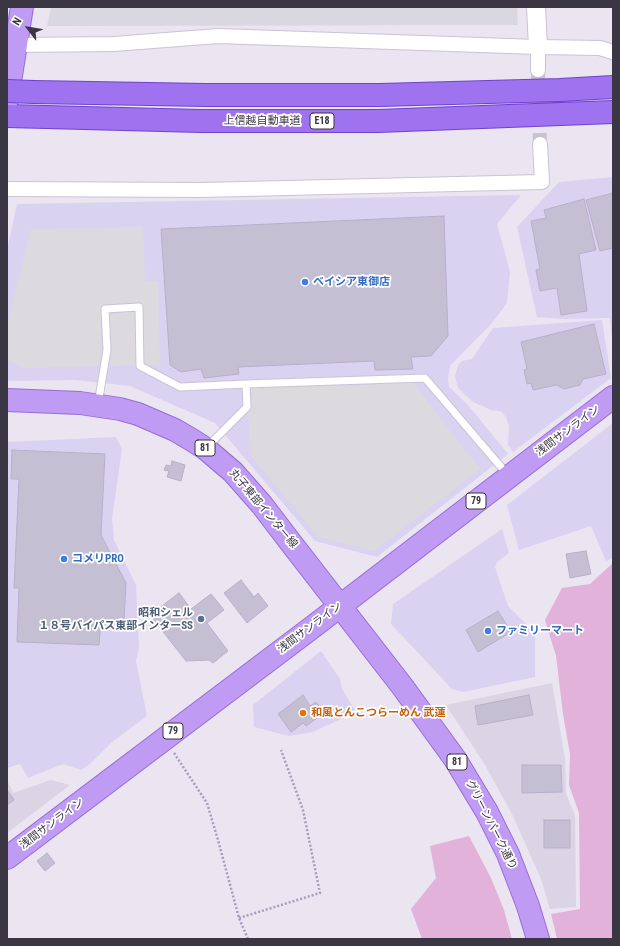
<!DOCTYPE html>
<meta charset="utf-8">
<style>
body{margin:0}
#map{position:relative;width:620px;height:946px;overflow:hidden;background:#eae5f1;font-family:"Roboto Condensed",sans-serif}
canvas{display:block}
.frame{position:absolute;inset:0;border:8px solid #3a3643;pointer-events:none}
.north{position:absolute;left:8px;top:8px;width:40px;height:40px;-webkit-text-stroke:3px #fff;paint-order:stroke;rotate:301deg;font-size:11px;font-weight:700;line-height:16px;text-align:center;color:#3a3643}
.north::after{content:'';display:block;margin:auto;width:14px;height:18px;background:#3a3643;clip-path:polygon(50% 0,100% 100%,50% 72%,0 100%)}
</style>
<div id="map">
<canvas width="620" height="946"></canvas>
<div class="frame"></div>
<div class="north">N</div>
</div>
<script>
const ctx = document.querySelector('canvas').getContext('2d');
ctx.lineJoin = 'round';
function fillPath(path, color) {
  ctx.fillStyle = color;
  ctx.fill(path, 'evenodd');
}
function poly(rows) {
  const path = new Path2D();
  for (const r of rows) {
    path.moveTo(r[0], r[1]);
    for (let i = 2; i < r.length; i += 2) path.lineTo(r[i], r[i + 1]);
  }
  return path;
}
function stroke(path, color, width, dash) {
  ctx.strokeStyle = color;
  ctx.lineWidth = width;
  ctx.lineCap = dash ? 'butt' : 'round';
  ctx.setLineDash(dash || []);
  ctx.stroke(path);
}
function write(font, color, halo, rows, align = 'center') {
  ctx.font = font + ' "Roboto Condensed","Noto Sans JP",sans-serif';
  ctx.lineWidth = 3.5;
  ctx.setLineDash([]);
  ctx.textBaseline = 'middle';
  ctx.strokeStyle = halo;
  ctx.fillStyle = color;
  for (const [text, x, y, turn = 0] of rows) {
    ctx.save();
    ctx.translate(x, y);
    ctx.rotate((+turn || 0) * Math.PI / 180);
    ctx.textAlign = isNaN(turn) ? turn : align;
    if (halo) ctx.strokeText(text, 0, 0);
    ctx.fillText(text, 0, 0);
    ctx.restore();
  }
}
fillPath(poly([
 [552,683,565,759,566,794,575,815,576,907,550,909,541,879,512,814,485,765,446,705],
 [7,780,13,793,51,780,70,785,7,833]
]), '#dad4e4');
fillPath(poly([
 [613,177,613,350,610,318,564,319,537,317,517,227,559,182],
 [521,195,497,224,510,272,507,303,492,323,450,366,448,378,449,387,468,405,508,454,377,557,315,541,215,423,130,386,75,380,7,381,7,250,17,204],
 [602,320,611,378,513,452,508,445,509,426,506,417,501,411,491,410,473,402,458,388,455,376,458,365,462,361,472,359,493,328],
 [613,423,613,558,606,561,591,526,519,550,507,505],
 [116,437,122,449,112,519,114,540,136,585,139,647,136,661,147,716,112,742,90,764,81,770,63,764,28,778,20,764,7,768,7,442],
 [502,529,509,553,497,562,495,567,508,606,535,633,535,677,463,692,452,689,391,624,393,604],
 [321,651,340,679,342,689,356,712,313,732,289,736,254,727,253,705]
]), '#dad2f1');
fillPath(poly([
 [51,7,517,7,518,25,47,26]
]), '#d9d7e0');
fillPath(poly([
 [613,563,613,939,557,939,551,914,580,909,579,813,569,785,570,754,563,714,556,656,545,620,562,588,590,584],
 [469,836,491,878,504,910,512,939,422,939,411,909,436,878,430,846]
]), '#e2b2db');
fillPath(poly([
 [143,227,145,282,158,281,160,365,22,368,7,359,7,324,31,229],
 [409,378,480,469,374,551,318,537,251,456,246,384]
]), '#dcdadf');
const building = poly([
 [613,193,613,248,600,251,586,200,613,193],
 [584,199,596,250,579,254,587,311,561,315,557,288,540,291,536,270,540,269,531,221,546,218,544,210,584,199],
 [444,216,448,336,431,356,411,357,413,369,375,370,374,361,238,367,239,374,204,378,201,369,181,372,170,365,161,229,444,216],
 [594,324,606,374,583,379,580,385,564,389,557,385,533,390,531,383,527,384,524,370,527,369,521,342,594,324],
 [12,450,105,454,101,535,126,583,124,620,101,619,99,645,17,642,19,588,14,588,19,479,11,479,12,450],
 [172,461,185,465,181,481,167,477,169,471,164,470,166,465,171,466,172,461],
 [586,551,591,574,570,578,566,554,586,551],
 [241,580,254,597,258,593,268,606,247,623,224,593,241,580],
 [179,593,191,609,211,594,224,610,207,623,228,651,213,663,209,660,186,661,150,615,179,593],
 [498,611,511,632,478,652,466,630,498,611],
 [303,695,310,706,316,702,324,713,306,726,303,723,291,732,278,714,303,695],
 [529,695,533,715,478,725,475,706,529,695],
 [522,765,561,765,562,792,522,793,522,765],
 [7,790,14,800,7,805,7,790],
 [544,820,570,820,570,848,544,848,544,820],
 [47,853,55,863,45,871,37,861,47,853]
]);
fillPath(building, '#c5bfd4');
stroke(building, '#b8b0cb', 1);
stroke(poly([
 [538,70,540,144]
]), '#c7c2ce', 14, [14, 7]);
const service = poly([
 [98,404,107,350,105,309,139,307,140,366,180,387,246,384],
 [207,447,247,407,246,384,425,378,507,474]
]);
const minor = poly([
 [16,45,114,44,218,36,538,47,600,48,613,52],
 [538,70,538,47],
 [7,189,201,190,542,182,540,144]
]);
const tertiary = poly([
 [536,7,538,47]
]);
const primary = poly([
 [7,100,22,7],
 [7,400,80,403,120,409,138,414,175,430,192,440,206,449,233,472,262,505,291,543,402,686,455,759,487,812,508,854,528,906,538,939],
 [7,858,314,626,613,397]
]);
const motorway = poly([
 [34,92,206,95,380,95,560,90,613,87],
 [7,116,201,121,378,121,613,112]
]);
stroke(service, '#cac3d6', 9);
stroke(minor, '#cac3d6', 16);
stroke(tertiary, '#cac3d6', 20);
stroke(primary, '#966dd7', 24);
stroke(motorway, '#6f43ce', 24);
stroke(poly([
 [174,753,207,803,218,840,239,918,248,939],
 [239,918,320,893,303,810,281,750]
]), '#a69cbc', 2.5, [2, 2]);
stroke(service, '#fff', 7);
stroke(minor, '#fff', 14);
stroke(tertiary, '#fff', 18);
stroke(primary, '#bf9bf4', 22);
stroke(motorway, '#9f72f0', 22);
const motorwayBridge = poly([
 [7,91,34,92]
]);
stroke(motorwayBridge, '#6f43ce', 24, []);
stroke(motorwayBridge, '#9f72f0', 22);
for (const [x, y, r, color] of [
 [305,282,4,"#3f7fe0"],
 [64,559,4,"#3f7fe0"],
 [201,619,4,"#5c6f8a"],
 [488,631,4,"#3f7fe0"],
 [303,713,4,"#e8710a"]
]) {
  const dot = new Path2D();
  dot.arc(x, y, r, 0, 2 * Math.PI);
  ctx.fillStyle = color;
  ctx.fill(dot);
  stroke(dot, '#fff', 1.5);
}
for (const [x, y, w] of [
 [322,121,24],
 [205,448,20],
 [476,501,20],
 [173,731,20],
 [457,762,20]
]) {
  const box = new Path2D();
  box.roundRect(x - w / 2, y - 8, w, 16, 3);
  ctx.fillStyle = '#fff';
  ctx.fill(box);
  stroke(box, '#3a3643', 1);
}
write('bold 10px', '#3a3643', null, [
 ["E18",322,121],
 ["81",205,448],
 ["79",476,501],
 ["79",173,731],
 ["81",457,762]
]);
write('11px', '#3a3643', '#fff', [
 ["上信越自動車道",262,121],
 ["浅間サンライン",568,431,-37],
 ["丸子東部インター線",263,509,50],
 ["浅間サンライン",310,628,-37],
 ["浅間サンライン",52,824,-37],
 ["グリーンパーク通り",491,825,63]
]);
write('bold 11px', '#366cbe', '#fff', [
 ["ベイシア東御店",313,282],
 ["コメリPRO",72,559],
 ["ファミリーマート",496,631]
], 'left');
write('bold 11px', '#4e5e75', '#fff', [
 ["昭和シェル",193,613],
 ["１８号バイパス東部インターSS",193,626]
], 'right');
write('bold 11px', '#c56008', '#fff', [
 ["和風とんこつらーめん 武蓮",311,713]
], 'left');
</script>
